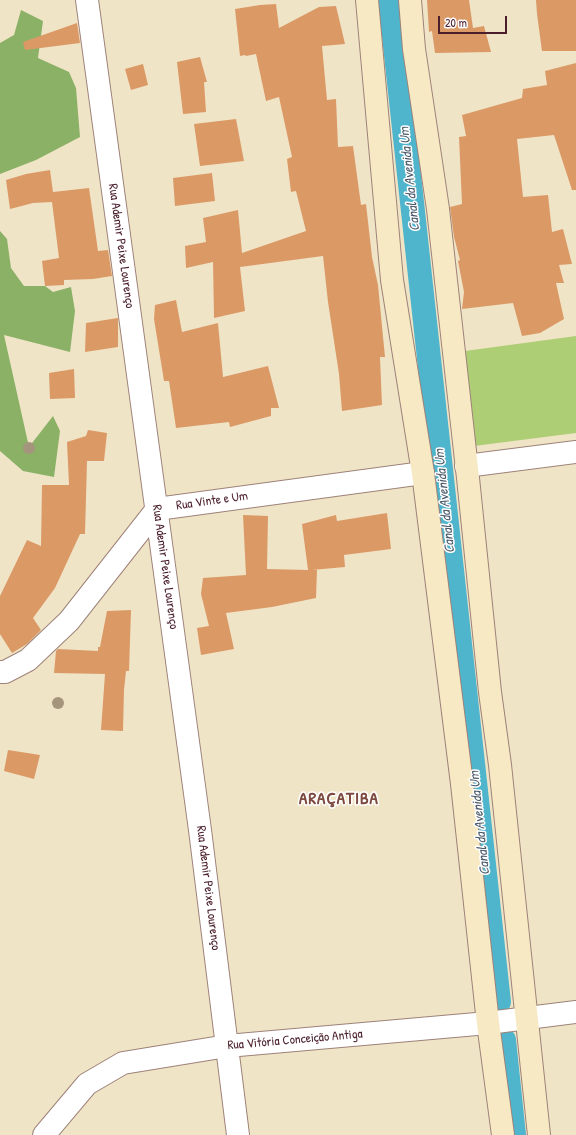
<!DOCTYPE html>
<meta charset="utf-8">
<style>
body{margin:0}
#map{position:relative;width:576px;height:1135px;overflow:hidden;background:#f0e4c7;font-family:"Patrick Hand",sans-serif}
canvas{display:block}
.scale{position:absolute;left:438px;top:16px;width:69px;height:18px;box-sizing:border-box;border:2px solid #4a1f2b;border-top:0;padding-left:5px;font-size:12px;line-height:14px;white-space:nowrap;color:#4a1f2b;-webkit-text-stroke:3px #fff;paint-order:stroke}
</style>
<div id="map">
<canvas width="576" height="1135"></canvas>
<div class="scale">20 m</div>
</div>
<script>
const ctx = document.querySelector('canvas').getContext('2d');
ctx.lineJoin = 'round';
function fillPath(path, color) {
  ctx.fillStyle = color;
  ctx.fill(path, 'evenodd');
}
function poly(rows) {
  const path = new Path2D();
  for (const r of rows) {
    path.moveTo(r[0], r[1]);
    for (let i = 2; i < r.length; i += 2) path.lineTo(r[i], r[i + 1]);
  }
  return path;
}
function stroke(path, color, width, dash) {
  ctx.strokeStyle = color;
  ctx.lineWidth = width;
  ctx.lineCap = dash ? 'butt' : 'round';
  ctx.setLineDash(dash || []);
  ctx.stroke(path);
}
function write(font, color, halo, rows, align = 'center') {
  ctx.font = font + ' "Patrick Hand",sans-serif';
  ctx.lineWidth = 3;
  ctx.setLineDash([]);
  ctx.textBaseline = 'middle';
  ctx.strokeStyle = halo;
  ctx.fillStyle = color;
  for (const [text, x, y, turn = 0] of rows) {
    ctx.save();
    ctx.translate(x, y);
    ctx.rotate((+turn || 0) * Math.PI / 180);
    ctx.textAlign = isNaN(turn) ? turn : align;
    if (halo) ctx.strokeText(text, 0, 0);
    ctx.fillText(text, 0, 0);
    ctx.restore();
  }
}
fillPath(poly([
 [576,336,576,433,474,446,465,351]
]), '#aece75');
fillPath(poly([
 [21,10,43,21,38,58,69,72,76,88,80,137,36,160,0,174,0,43,14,35],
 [0,231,7,239,11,268,24,286,45,286,53,292,71,287,75,311,70,352,4,335,29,447,53,416,60,431,54,477,23,471,0,451]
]), '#8ab166');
stroke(poly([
 [390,0,499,1002],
 [504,1040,514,1135]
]), '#4fb5cd', 24);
fillPath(poly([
 [427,0,469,0,473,28,484,26,491,52,435,53,432,31,429,32],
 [536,0,576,0,576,51,542,51,537,14],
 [276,4,279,28,319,7,336,6,345,44,322,46,327,100,336,99,338,147,353,146,361,205,366,204,372,257,378,285,385,357,380,357,382,405,342,411,339,374,328,302,323,256,240,267,245,311,214,318,213,262,186,268,185,246,206,242,203,218,238,210,242,253,306,231,296,191,291,192,287,159,292,157,279,97,266,101,256,54,246,56,245,55,240,56,235,9,260,5],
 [77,23,80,43,25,50,23,42],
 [200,57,207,82,204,82,206,112,183,114,177,62],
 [576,63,576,190,572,190,554,135,517,139,523,197,548,195,552,232,563,229,572,264,559,265,564,283,556,283,564,319,540,333,522,336,513,303,462,309,464,292,458,261,460,260,454,237,450,207,462,204,459,137,466,136,462,115,522,98,523,89,547,85,545,71],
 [143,64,148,85,131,90,125,69],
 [236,119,244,161,200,166,194,124],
 [50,170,53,192,89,188,98,251,108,250,112,276,93,279,64,280,64,285,45,286,42,261,59,258,52,202,33,203,10,209,6,180,26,174],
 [212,173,215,201,175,206,173,178],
 [176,300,182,332,218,323,223,377,268,366,279,408,271,408,271,416,230,427,229,422,176,428,169,381,164,381,154,319,155,305],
 [118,318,118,347,85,352,86,323],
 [74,369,75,398,50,399,49,373],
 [88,430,107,433,104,461,87,461,85,534,80,534,55,588,33,618,41,630,27,644,12,653,0,634,0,596,27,540,41,546,42,485,69,485,67,442,86,436],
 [387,513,391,549,344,555,345,567,312,570,317,570,316,598,272,607,226,613,234,649,201,655,197,628,209,626,201,594,203,578,246,575,243,515,268,516,267,569,308,570,302,524,336,515,337,521],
 [131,610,129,671,126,671,124,690,123,731,101,730,105,674,54,673,56,651,58,649,98,651,98,647,100,647,107,611],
 [8,750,40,755,34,779,4,771]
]), '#db9966');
const street = poly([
 [87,0,200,830,238,1135],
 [466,466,576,452],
 [0,672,5,672,28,660,69,621,157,509,423,473],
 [44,1135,87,1084,123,1063,227,1046,488,1023,576,1012]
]);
const secondary = poly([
 [367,0,392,280,423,473,462,784,488,1023,503,1135],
 [410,0,414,49,438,209,468,478,490,692,500,765,539,1135]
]);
stroke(street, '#9d8279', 24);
stroke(secondary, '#9d8279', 24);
stroke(street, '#fff', 22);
stroke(secondary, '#f6e9c3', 22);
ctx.fillStyle = '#a5957d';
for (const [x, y] of [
 [29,448],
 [58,703]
]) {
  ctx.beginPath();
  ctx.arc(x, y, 6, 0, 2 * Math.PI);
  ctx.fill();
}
write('13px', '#4a1f2b', '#fff', [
 ["Rua Ademir Peixe Lourenço",121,246,82],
 ["Rua Vinte e Um",212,501,-8],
 ["Rua Ademir Peixe Lourenço",165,567,82],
 ["Rua Ademir Peixe Lourenço",208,888,83],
 ["Rua Vitória Conceição Antiga",295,1040,-5]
]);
write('italic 14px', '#4c5b6c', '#fff', [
 ["Canal da Avenida Um",410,179,-96],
 ["Canal da Avenida Um",445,501,-96],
 ["Canal da Avenida Um",480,823,-96]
]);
ctx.letterSpacing = '1px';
write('bold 17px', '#7d4a40', '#fff', [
 ["ARAÇATIBA",339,799]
]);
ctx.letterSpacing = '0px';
</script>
